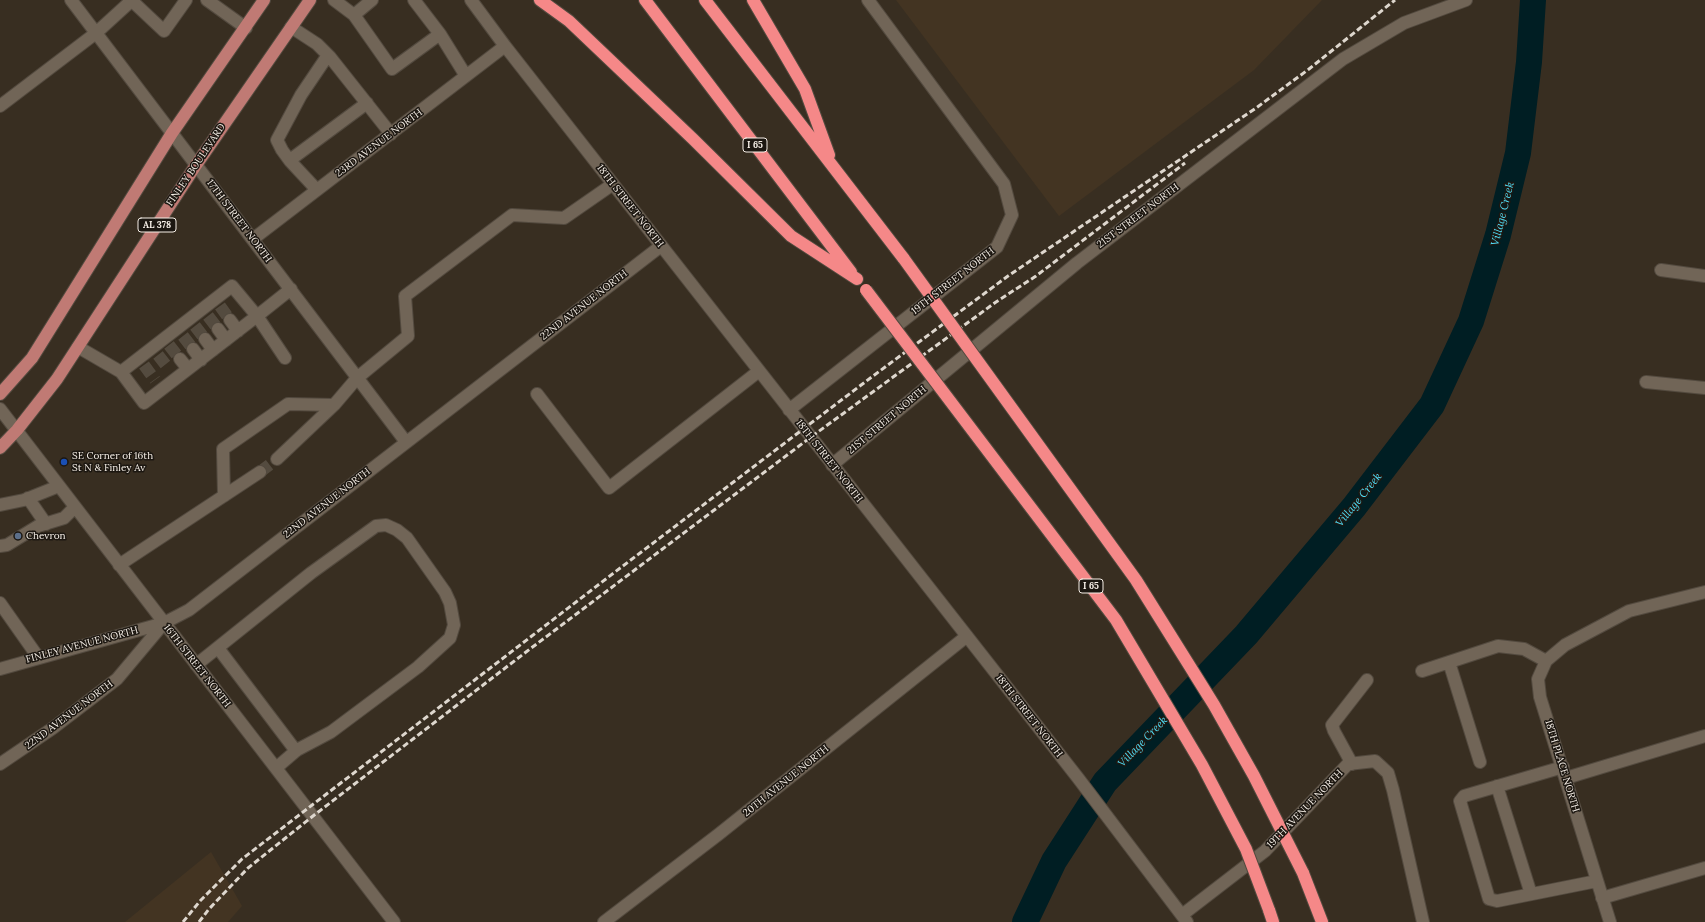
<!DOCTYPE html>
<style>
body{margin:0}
canvas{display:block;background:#382e21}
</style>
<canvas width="1705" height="922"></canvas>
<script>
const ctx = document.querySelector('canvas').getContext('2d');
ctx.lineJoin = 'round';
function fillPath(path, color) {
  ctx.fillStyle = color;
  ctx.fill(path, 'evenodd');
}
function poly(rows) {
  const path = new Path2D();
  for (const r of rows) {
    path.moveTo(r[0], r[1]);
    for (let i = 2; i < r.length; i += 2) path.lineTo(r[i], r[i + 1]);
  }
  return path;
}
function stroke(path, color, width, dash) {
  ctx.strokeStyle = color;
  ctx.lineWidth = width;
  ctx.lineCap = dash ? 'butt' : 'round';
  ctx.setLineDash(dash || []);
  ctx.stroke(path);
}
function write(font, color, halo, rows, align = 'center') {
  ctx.font = font + ' Lora,serif';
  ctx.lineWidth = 3;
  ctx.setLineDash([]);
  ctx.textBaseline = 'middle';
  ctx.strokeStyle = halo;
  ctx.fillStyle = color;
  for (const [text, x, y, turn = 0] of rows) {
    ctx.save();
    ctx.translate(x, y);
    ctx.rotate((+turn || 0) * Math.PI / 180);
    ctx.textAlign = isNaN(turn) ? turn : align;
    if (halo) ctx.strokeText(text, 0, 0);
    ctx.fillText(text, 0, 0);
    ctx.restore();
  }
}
fillPath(poly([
 [896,0,1322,0,1254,70,1059,216],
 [211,852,242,906,228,922,125,922]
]), '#433422');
stroke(poly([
 [1025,922,1054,861,1105,782,1246,635,1354,507,1432,405,1471,321,1498,235,1518,153,1529,62,1533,0]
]), '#001e23', 26);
stroke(poly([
 [220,306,230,320],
 [208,316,218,329],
 [195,326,205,339],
 [183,336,193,349],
 [169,345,180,359],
 [158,355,169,369],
 [144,365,155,380],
 [260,472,277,459]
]), '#544b3f', 12, [12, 6]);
const minor = poly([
 [71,0,406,442],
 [131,0,164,31,186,0],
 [207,0,246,28],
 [334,0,354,15,392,69,440,34,414,0],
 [471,0,505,46,1078,778,1187,922],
 [354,15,372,0],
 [291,27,317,44,330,57,391,134],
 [440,34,466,76],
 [0,106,96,33,131,1],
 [290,160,367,103],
 [317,190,290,161,282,150,277,140,301,95,328,55],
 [253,239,505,46],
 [1661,270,1705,276],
 [230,320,238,331],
 [218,329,226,340],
 [205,339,213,350],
 [78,347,121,372,144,403,257,316,232,286,121,372],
 [193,349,201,360],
 [285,358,257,316,291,289],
 [180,359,188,369],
 [1646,382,1705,388],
 [537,394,609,488,759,371],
 [0,409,394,922],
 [789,410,997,247,1012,215,1004,184,868,0],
 [277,459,334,405,357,378,408,336,405,296,512,215,564,218,613,184],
 [832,465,1077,263,1343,59,1404,23,1466,0],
 [224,496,223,449,288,404,334,405],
 [28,498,46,524],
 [0,505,24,500,59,486],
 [0,546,7,545,38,526,64,518,75,507],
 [119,565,260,472],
 [0,603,38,657],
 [218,648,296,751],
 [1546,661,1565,645,1629,611,1705,592],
 [1449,662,1480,762],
 [196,665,311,573,376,526,386,525,397,530,407,538,445,592,450,603,454,625,450,638,418,667,331,732,297,750,276,768],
 [0,669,164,623],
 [1422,671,1498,646,1524,649,1546,661,1538,679,1540,697,1610,922],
 [0,764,53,728,117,679,164,623,189,610,661,246],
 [1352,764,1334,731,1332,725,1367,680],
 [1563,767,1464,796,1460,801,1489,899,1497,901,1597,881],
 [1566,778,1705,736],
 [1497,786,1531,894],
 [1602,898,1705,868],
 [1182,915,1265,851,1348,764,1375,761,1388,773,1393,790,1423,922],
 [604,922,719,834,967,636]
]);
const major = poly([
 [0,394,32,358,172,133,264,0],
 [0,448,17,430,57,379,196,165,310,0]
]);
const highway = poly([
 [540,0,569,21,693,139,791,236,857,279],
 [645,0,851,272],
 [705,0,904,259],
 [753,0,805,89,829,155],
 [1303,873,1322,922],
 [1269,910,1273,922]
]);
stroke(minor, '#534a3f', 14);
stroke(major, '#534a3f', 14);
stroke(highway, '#534a3f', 14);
stroke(minor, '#716557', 12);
stroke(major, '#c07a74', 12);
stroke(highway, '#f58888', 12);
stroke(poly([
 [183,922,200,901,242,859,615,572,873,376,1008,276,1256,108,1309,69,1395,0],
 [199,922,209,909,248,868,313,816,526,652,811,437,996,302,1036,276,1185,163]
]), '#ded7ce', 3, [6, 3]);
const highwayBridge = poly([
 [904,259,1136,580,1214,705,1254,776,1303,873],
 [866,290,1116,620,1202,765,1246,849,1269,910]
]);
stroke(highwayBridge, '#534a3f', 14, []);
stroke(highwayBridge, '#f58888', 12);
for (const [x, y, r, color] of [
 [64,462,4,"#1a4fb4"],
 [18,536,4,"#5c6f8a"]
]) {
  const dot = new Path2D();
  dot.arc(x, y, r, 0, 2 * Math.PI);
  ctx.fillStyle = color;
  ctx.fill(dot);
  stroke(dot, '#1c1711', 1.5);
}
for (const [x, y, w] of [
 [755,145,24],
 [157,225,38],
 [1091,586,24]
]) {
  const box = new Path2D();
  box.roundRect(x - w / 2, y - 7, w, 14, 3);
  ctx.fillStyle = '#1c1711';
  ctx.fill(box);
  stroke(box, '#f6efe7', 1);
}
write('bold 9px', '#f6efe7', null, [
 ["I 65",755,145],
 ["AL 378",157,225],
 ["I 65",1091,586]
]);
write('10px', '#f6efe7', '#1c1711', [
 ["23RD AVENUE NORTH",379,143,-37],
 ["FINLEY BOULEVARD",196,165,-56],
 ["18TH STREET NORTH",630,206,52],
 ["21ST STREET NORTH",1138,216,-37],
 ["17TH STREET NORTH",239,221,53],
 ["19TH STREET NORTH",953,281,-38],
 ["22ND AVENUE NORTH",584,305,-38],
 ["21ST STREET NORTH",887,420,-40],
 ["18TH STREET NORTH",829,461,52],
 ["22ND AVENUE NORTH",327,503,-38],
 ["FINLEY AVENUE NORTH",82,645,-15],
 ["16TH STREET NORTH",197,666,52],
 ["22ND AVENUE NORTH",69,715,-37],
 ["18TH STREET NORTH",1029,716,52],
 ["18TH PLACE NORTH",1562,766,73],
 ["20TH AVENUE NORTH",786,781,-39],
 ["19TH AVENUE NORTH",1305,809,-46]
]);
write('10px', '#f6efe7', '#1c1711', [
 ["SE Corner of 16th",72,456],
 ["St N & Finley Av",72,468],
 ["Chevron",26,536]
], 'left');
write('italic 11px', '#4fdbf4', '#1c1711', [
 ["Village Creek",1503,214,-76],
 ["Village Creek",1359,500,-51],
 ["Village Creek",1143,742,-46]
]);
</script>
